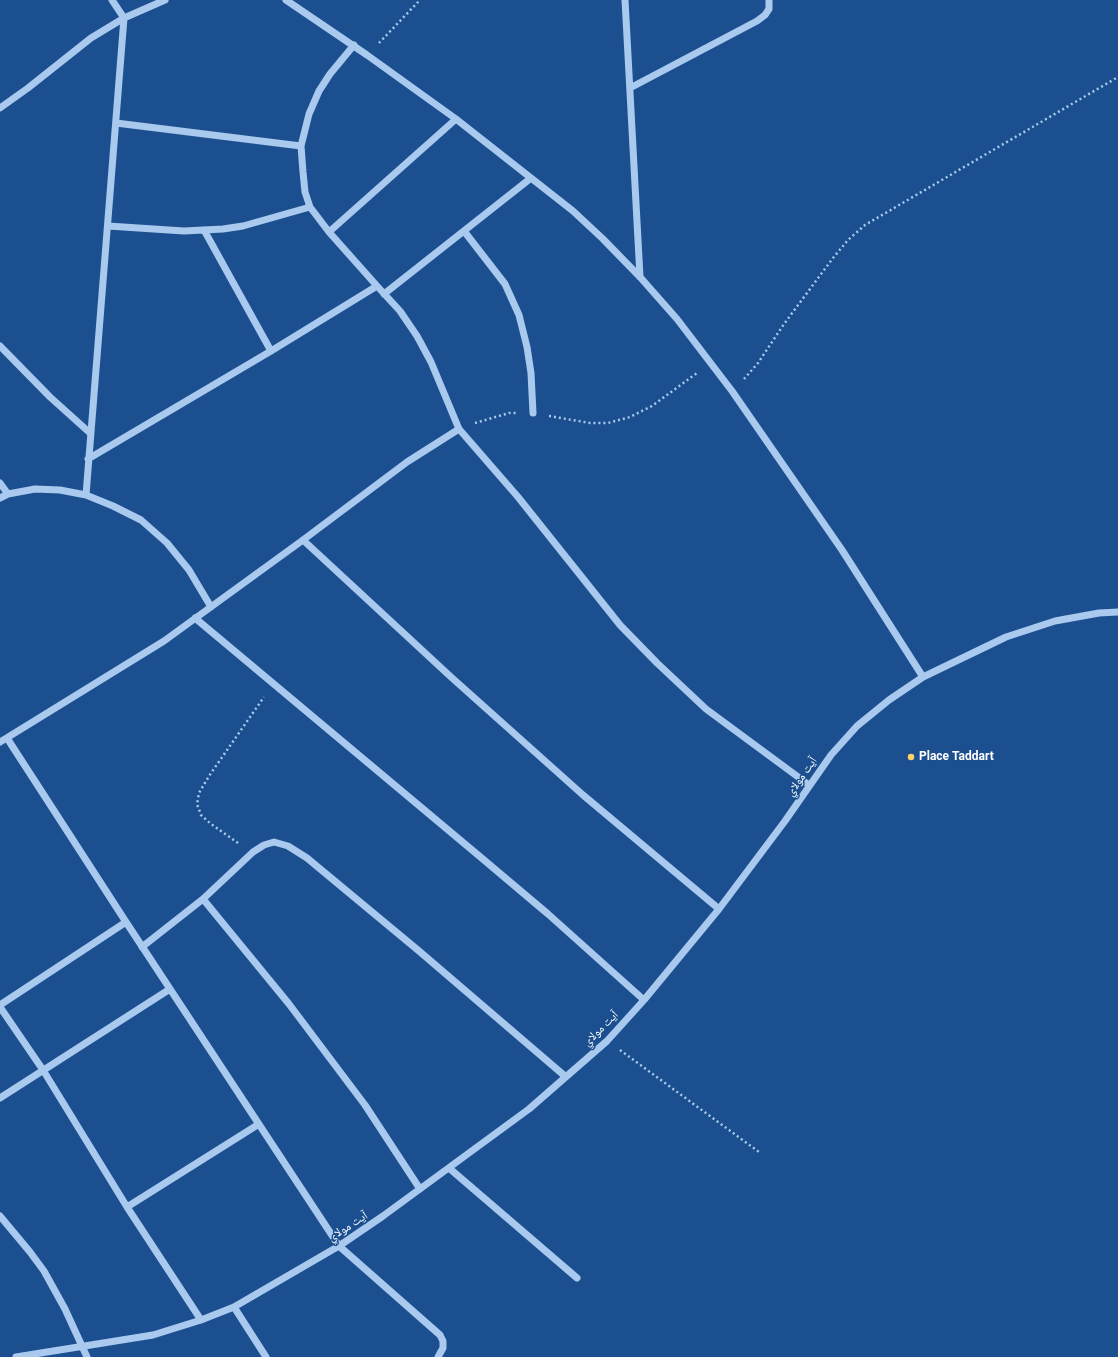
<!DOCTYPE html>
<meta charset="utf-8">
<style>
body{margin:0}
canvas{display:block;background:#1b4f8f}
</style>
<canvas width="1118" height="1357"></canvas>
<script>
const ctx = document.querySelector('canvas').getContext('2d');
ctx.lineJoin = 'round';
function poly(rows) {
  const path = new Path2D();
  for (const r of rows) {
    path.moveTo(r[0], r[1]);
    for (let i = 2; i < r.length; i += 2) path.lineTo(r[i], r[i + 1]);
  }
  return path;
}
function stroke(path, color, width, dash) {
  ctx.strokeStyle = color;
  ctx.lineWidth = width;
  ctx.lineCap = dash ? 'butt' : 'round';
  ctx.setLineDash(dash || []);
  ctx.stroke(path);
}
function write(font, color, halo, rows, align = 'center') {
  ctx.font = font + ' Roboto,"Noto Naskh Arabic",sans-serif';
  ctx.lineWidth = 3;
  ctx.setLineDash([]);
  ctx.textBaseline = 'middle';
  ctx.strokeStyle = halo;
  ctx.fillStyle = color;
  for (const [text, x, y, turn = 0] of rows) {
    ctx.save();
    ctx.translate(x, y);
    ctx.rotate((+turn || 0) * Math.PI / 180);
    ctx.textAlign = isNaN(turn) ? turn : align;
    if (halo) ctx.strokeText(text, 0, 0);
    ctx.fillText(text, 0, 0);
    ctx.restore();
  }
}
stroke(poly([
 [379,43,420,0],
 [744,379,758,363,784,324,833,258,848,240,865,225,1118,77],
 [549,416,590,423,608,423,630,417,652,406,697,373],
 [475,423,509,413,516,413],
 [238,843,211,824,201,815,197,804,199,793,209,776,264,697],
 [620,1050,759,1152]
]), '#a9c9ee', 2.5, [2, 3]);
stroke(poly([
 [286,0,367,55,456,119,531,178,573,211,603,239,640,277,677,319,732,391,842,550,923,677],
 [625,0,640,277],
 [630,88,757,21,765,15,769,9,769,0],
 [0,108,28,88,91,38,124,18,165,0],
 [116,123,301,146],
 [108,226,184,231,223,229,243,226,310,207],
 [204,230,271,351],
 [464,231,505,284,519,315,527,347,531,373,533,413],
 [329,232,456,119],
 [377,286,400,311,417,336,431,362,459,429,518,497,620,625,657,663,706,709,809,785],
 [384,294,531,178],
 [0,346,50,397,90,433],
 [88,459,271,351,377,286,329,232,310,207,305,192,303,172,301,146,309,114,319,91,330,74,354,45],
 [0,483,8,494],
 [86,495,124,18,112,0],
 [0,498,8,494,35,489,60,490,86,495,113,506,141,520,167,543,189,570,211,607],
 [303,540,451,677,583,795,719,909],
 [195,618,484,860,548,914,644,1000],
 [7,738,126,922,339,1246,440,1335,443,1341,443,1348,438,1357],
 [0,742,164,641,303,540,407,462,459,429],
 [203,899,289,1004,365,1105,420,1189],
 [142,947,203,899,253,852,264,845,274,842,288,846,307,858,419,951,566,1077],
 [0,1005,126,922],
 [0,1007,43,1070,127,1207,201,1320],
 [0,1098,170,989],
 [449,1168,577,1278],
 [127,1207,259,1124],
 [0,1216,30,1252,44,1271,65,1309,87,1357],
 [234,1307,266,1357],
 [16,1357,153,1335,201,1320,234,1307,339,1246,383,1216,529,1109,607,1041,644,1000,719,909,785,821,831,755,857,726,889,700,923,677,1006,637,1055,621,1099,613,1118,612]
]), '#a9c9ee', 7);
for (const [x, y, r, color] of [
 [911,757,4,"#ffd166"]
]) {
  const dot = new Path2D();
  dot.arc(x, y, r, 0, 2 * Math.PI);
  ctx.fillStyle = color;
  ctx.fill(dot);
  stroke(dot, '#1b4f8f', 1.5);
}
write('bold 12px', '#fff', '#1b4f8f', [
 ["Place Taddart",919,757]
], 'left');
write('12px', '#fff', '#1b4f8f', [
 ["آيت مولاي",802,777,-55],
 ["آيت مولاي",601,1029,-45],
 ["آيت مولاي",348,1227,-33]
]);
</script>
